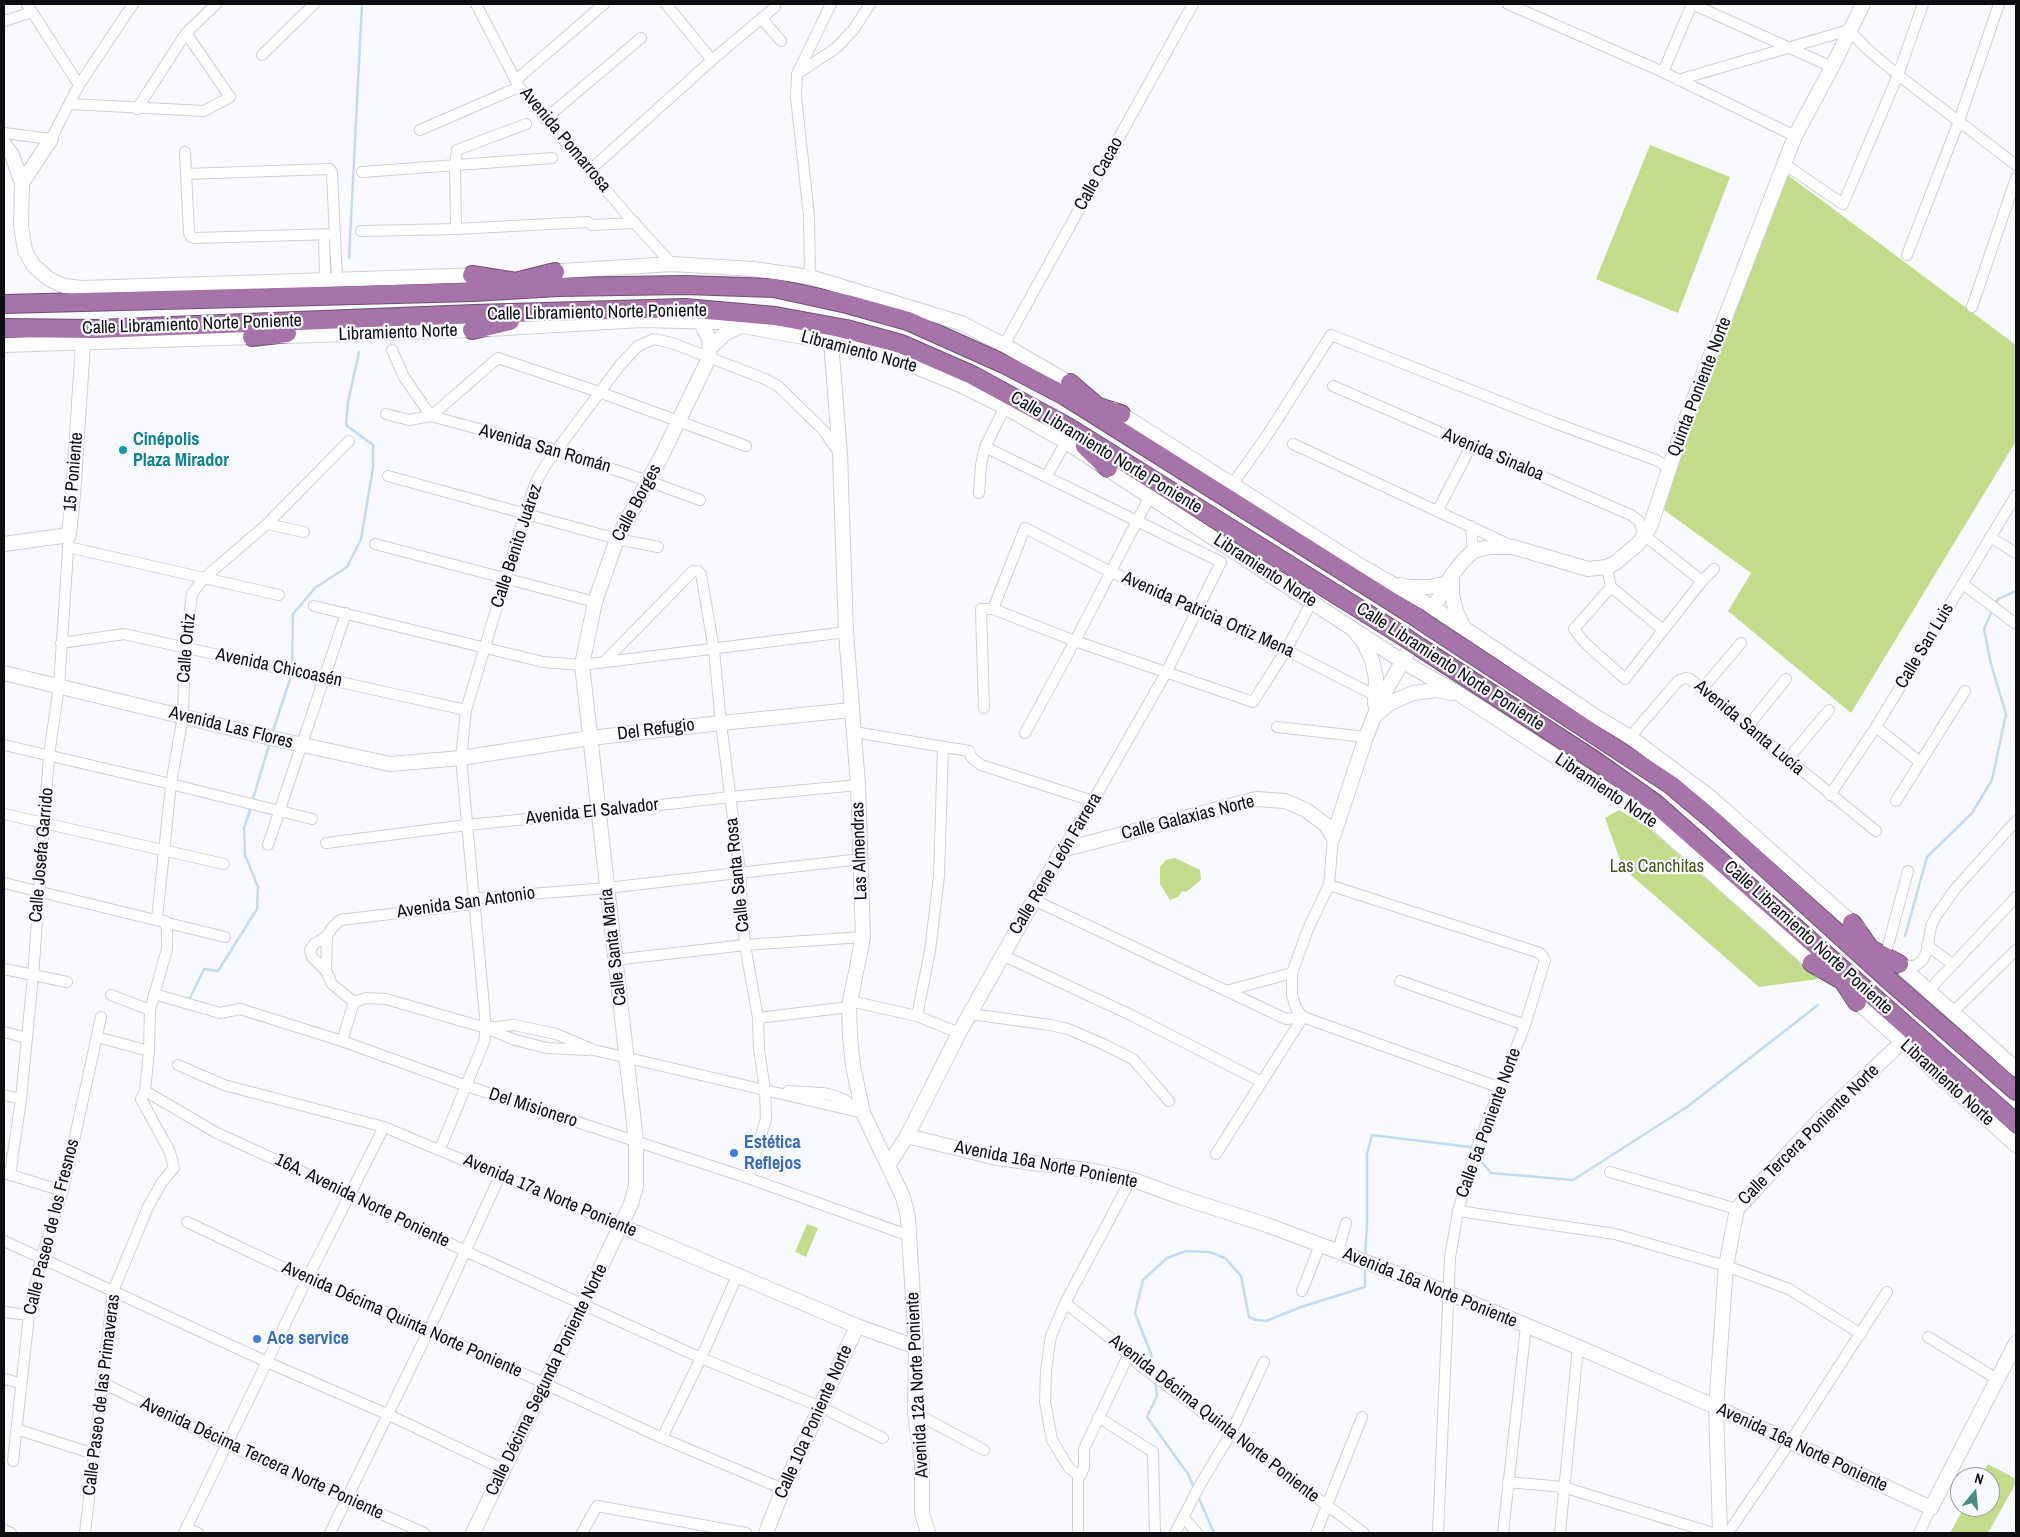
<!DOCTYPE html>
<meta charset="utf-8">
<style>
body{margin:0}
#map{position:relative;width:2020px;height:1537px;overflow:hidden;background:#f9faff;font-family:"Archivo Narrow",sans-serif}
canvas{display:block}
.frame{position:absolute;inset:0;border:5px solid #0e0e10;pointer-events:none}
.north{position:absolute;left:1950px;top:1467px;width:50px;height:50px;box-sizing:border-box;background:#f9faff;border:1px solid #9b9c9f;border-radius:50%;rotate:17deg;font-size:14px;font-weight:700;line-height:20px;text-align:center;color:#0e0e10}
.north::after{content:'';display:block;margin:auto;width:18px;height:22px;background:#498e85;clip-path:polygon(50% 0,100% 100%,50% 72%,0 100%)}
</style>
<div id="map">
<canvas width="2020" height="1537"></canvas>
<div class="frame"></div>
<div class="north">N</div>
</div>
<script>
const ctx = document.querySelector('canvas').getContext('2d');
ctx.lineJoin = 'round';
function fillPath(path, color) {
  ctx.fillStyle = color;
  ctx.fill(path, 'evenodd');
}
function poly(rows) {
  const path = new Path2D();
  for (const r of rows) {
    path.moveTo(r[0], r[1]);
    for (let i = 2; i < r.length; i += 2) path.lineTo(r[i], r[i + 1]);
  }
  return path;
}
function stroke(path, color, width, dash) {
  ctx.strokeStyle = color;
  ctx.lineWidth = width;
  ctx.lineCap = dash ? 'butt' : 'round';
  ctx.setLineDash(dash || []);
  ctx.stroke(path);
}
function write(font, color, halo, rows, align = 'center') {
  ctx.font = font + ' "Archivo Narrow",sans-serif';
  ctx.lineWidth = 4.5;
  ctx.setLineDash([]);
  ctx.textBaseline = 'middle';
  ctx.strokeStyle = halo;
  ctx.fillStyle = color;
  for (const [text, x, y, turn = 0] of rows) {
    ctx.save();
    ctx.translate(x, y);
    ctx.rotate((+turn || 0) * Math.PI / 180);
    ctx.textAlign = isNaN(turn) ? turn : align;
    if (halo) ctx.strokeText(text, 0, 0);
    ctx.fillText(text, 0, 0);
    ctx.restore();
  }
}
fillPath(poly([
 [1650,145,1730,177,1678,313,1596,279],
 [1785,173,2016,345,2016,441,1851,713,1728,611,1751,573,1664,510,1690,426],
 [1619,810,1648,827,1818,979,1759,987,1623,868,1605,818],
 [1175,858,1200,870,1201,880,1186,892,1182,891,1178,897,1170,900,1160,884,1160,867,1166,860],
 [807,1224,818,1228,806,1257,795,1252],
 [1988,1464,2016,1479,2016,1483,1988,1533,1950,1533,1964,1507,1990,1507,1990,1477,1981,1477]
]), '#c3dc8a');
stroke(poly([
 [349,258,362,4],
 [1995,604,1998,599,2016,591],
 [292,668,293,614,315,588,347,567,361,539,373,468,373,445,346,425,348,402,359,352],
 [272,734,292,673],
 [252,802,270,742],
 [1905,936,1927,857,1972,813,1992,780,2006,714,1991,664,1984,629,1993,609],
 [190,998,204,969,218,971,257,909,258,887,245,855,244,828,251,807],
 [1477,1156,1491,1173,1573,1180,1687,1107,1818,1005],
 [1365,1257,1367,1225,1367,1154,1372,1135,1470,1147,1473,1151],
 [1154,1372,1151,1354,1135,1313,1143,1280,1167,1258,1186,1251,1209,1252,1225,1258,1241,1276,1249,1317,1256,1320,1266,1321,1301,1307,1365,1287,1365,1267],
 [1155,1380,1157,1396,1147,1417,1188,1474,1194,1488],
 [1198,1496,1214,1533]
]), '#c2dcf6', 2.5);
const street = poly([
 [27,4,79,85],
 [476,4,519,87,628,216,672,264],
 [666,4,712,60],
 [1508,4,1663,72,1795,136],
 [762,19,781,41],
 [4,21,32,12],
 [262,55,314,4],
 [1663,72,1692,4,1832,67],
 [797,74,836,48,854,29,870,4],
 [516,80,604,4],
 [1678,80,1849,30,1867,49,1898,75,2016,165],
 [70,104,204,111,230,97,186,33],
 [137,109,186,33,216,4],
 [545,119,641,38],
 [420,130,519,87],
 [4,133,51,139,79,85,133,4],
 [185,152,189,233,191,237,195,238,335,234],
 [1784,164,1843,204,1898,75,1923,4],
 [590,170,712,60,775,7],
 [362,172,552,158],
 [186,174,330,169,332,173,337,279],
 [456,229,455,165,457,150,526,124],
 [361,231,456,229,588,222,592,225,635,223],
 [324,235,325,279],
 [1907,255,1959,121,1999,4],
 [810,277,809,216,796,97,797,74,831,4],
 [1972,307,2016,178],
 [1004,345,1193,4],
 [392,350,404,377,431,416,498,358,599,392,746,446],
 [1333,386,1631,515,1639,521,1644,535,1702,581],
 [386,414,409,420,431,416,556,450,648,481,700,500],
 [1293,444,1512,546],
 [985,447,1221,562,1166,673,1093,801,1062,850],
 [388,476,617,539,658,547],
 [1046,477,1066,442],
 [1232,485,1268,434,1331,335,1552,422,1656,460,1669,468],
 [979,493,981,465,985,447,1005,407],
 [1438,510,1471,446],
 [267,524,304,532],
 [1471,526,1473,551],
 [1990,537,2016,553],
 [375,544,595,602],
 [68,547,279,595],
 [1607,567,1611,587,1663,630],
 [1963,584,2016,624],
 [1611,587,1574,629,1584,642,1625,679,1702,581,1714,569],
 [314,606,543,662,582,665,846,632],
 [993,609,1025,528,1109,571,1286,650,1380,698],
 [61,643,124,634,466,710],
 [604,662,693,571,698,571,701,574,714,650,721,723,740,872,745,945,758,1018,759,1049,765,1090,766,1119,748,1178],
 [1703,688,1741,643],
 [984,708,981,609,993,609,1075,641,1253,702,1286,650,1308,609],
 [1748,726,1786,679],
 [1277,727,1366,737],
 [1876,727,1920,762],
 [854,732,969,751,972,758,981,765,1093,801],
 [1025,733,1075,641,1150,496],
 [1630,737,1678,681,1685,678,1690,679,1876,831],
 [4,745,171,784,312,819],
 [1788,759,1829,710],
 [1830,795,1876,727,2016,495],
 [1896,801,1965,691],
 [4,814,224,864],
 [326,843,467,825,599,812,730,797,858,785],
 [268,845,346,613],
 [4,883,225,937],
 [1329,885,1540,953,1545,960,1525,1025,1476,1150,1458,1211,1450,1258,1438,1533],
 [1034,900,1286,1019,1303,1017,1501,1088],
 [157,919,171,784,183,716,185,648,192,594,203,579,267,524,349,441],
 [1927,945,1952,964],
 [1886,953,1908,871],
 [1002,955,1133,1016,1262,1082],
 [614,960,745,945,863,937],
 [1900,965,1915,966,1922,961,1927,951,1931,926,1936,916,1956,888,2016,821],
 [4,969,67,982],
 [326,971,312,957,310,950,314,944,327,936],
 [1400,981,1525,1025],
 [1929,990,2016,897],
 [1226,991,1292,973],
 [154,994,220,1013,240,1009,342,1041,467,1086,748,1178,910,1236],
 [111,995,150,1010],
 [850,1001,917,1016,959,1033],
 [354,1002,332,984,326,971,327,936,332,928,340,920,465,905,479,898,607,888,861,859],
 [354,1002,366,998,386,999,486,1028,515,1040,547,1048,588,1050],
 [1953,1012,2016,950],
 [971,1014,1050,1025,1068,1029,1103,1044,1133,1059,1169,1101],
 [917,1016,930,951,939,876,943,747],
 [1303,1017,1296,1008,1292,995,1292,973,1308,929,1329,885,1333,837],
 [758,1018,849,1007],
 [486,1028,514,1025,556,1034,594,1050,863,1113],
 [4,1032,27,1038],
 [97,1037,149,1051],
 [342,1041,354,1002],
 [178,1065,224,1085,384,1127,621,1226],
 [145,1091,215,1132,350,1194,465,1251,701,1358,821,1407,883,1438],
 [788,1091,822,1093,832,1095,845,1100,857,1109],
 [4,1095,21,1099],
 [440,1149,484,1042,486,1028,461,758,466,710,525,513,535,484,545,466,620,365,638,346,654,339,672,343,765,379,778,386,824,431,840,454],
 [1216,1154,1303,1017],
 [1610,1172,1737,1209],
 [4,1173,63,1191],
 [10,1175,21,1099,33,976,49,755,59,686,69,535],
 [1458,1211,1615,1234,1726,1266,1789,1289,1861,1334],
 [187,1222,307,1279,429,1330,662,1438,783,1489],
 [4,1241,267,1362,389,1415,503,1469],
 [1338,1251,1346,1223],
 [1302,1291,1320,1245],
 [1065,1303,1109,1337,1142,1367,1364,1533],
 [4,1312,29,1315],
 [1928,1337,1997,1379],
 [4,1379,20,1383],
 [101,1382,226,1444,424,1533],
 [915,1413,984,1450],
 [1098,1417,1153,1452,1155,1533],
 [16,1429,94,1454],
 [662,1438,701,1358,737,1276],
 [13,1461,29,1315,41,1258,63,1191,101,1017],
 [1078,1475,1069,1468,1052,1440,1045,1402,1046,1370,1051,1336,1065,1303,1131,1179],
 [1078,1475,1081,1475,1084,1467,1084,1449,1128,1356],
 [1508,1482,1563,1487,1713,1533],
 [1183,1517,1197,1533],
 [186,1528,198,1533],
 [4,1530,11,1533],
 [85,1533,113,1291,148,1207,162,1182,174,1168,170,1152,141,1099,145,1091,149,1051,150,1010,167,949,167,929,165,921],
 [184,1533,307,1279,384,1127],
 [330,1533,429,1330,500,1176],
 [582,1533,597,1506,746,1533],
 [1078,1533,1078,1475],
 [1175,1533,1201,1483,1230,1435,1264,1362],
 [1316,1533,1362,1417],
 [1503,1533,1526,1326],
 [1560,1533,1578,1347],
 [1728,1533,1790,1442,1887,1292],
 [1919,1533,1931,1508]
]);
const secondary = poly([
 [4,144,12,155,22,183,21,225,25,251,34,266,49,279,64,286,82,288,483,275],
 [22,183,51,139],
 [547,272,672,264,753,269,810,277,961,323,1004,345,1078,388],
 [831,342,840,454,846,632,858,785,863,937,849,1007,850,1037,853,1066,863,1113,903,1197,908,1217,916,1347,915,1413,922,1464,922,1513,928,1533],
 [4,345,472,330,642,320,721,322,831,342,896,359,958,384,1005,407,1066,442,1402,661,1459,694,1649,817,1820,970],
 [711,347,726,333,743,325],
 [1113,409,1356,563,1434,608,1598,718,1630,737,1710,797,1859,929],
 [4,544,69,535,73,495,83,344],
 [1452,577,1452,594,1456,612,1464,628],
 [1399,585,1410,587,1429,587,1448,583],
 [1356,633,1364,643,1372,660,1376,678,1375,704],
 [4,673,271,738,390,764,461,758,590,738,721,723,851,710],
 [1376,715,1390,703,1413,693,1436,690,1452,693],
 [1333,837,1366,737,1381,699,1452,575,1462,562,1473,551,1490,547,1513,547,1588,569,1607,567,1615,563,1638,544,1650,527,1683,427,1795,136,1832,67,1863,4],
 [1892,958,2016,1069],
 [1850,995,2016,1145],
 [907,1136,997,1158,1094,1171,1131,1179,1180,1197,1267,1225,1441,1290,1578,1347,1716,1407,1931,1508,2016,1343],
 [889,1164,907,1136,959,1033,1062,850,1256,799,1285,801,1306,810,1326,825,1333,837],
 [621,1226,857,1326,916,1347],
 [473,1533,631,1204,636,1186,636,1141,582,665,595,602,617,539,663,453,709,358,710,340,700,321],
 [766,1533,783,1489,857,1326],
 [1720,1533,1716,1407,1726,1266,1737,1209,1821,1118,1902,1042]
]);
const highway = poly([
 [472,275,516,282],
 [519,281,555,272],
 [4,304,474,292,557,287,685,285,774,288,847,304,908,321,1004,364,1065,396,1416,617],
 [4,328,96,329,474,314,685,308,775,316,846,329,901,344,972,375,1068,427,1406,638],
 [472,330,510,321],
 [252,337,287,333],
 [1070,383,1098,407],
 [1089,404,1121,414],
 [1085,446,1108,468],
 [1432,628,1671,785,1715,822,1890,981,2016,1091],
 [1421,648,1594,760,1656,804,2016,1123],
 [1852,923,1870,949],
 [1857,942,1899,964],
 [1812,963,1842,980],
 [1840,976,1857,1002]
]);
stroke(street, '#cfd0d4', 12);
stroke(secondary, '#cfd0d4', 16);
stroke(highway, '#715073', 20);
stroke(street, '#fff', 10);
stroke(secondary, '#fff', 14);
stroke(highway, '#a674a9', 18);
const highwayBridge = poly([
 [1416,617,1432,628],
 [1406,638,1421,648]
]);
stroke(highwayBridge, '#715073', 20, []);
stroke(highwayBridge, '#a674a9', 18);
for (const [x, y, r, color] of [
 [123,450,5,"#0f9aa8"],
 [734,1153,5,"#3f7fe0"],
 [257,1339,5,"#3f7fe0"]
]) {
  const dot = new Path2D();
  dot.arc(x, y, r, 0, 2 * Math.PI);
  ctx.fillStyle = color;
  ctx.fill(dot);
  stroke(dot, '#f9faff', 2);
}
write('18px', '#0e0e10', '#f9faff', [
 ["Avenida Pomarrosa",565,140,50],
 ["Calle Cacao",1099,174,-61],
 ["Calle Libramiento Norte Poniente",597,313,-1],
 ["Calle Libramiento Norte Poniente",192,325,-2],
 ["Libramiento Norte",398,333,-2],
 ["Libramiento Norte",859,352,15],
 ["Quinta Poniente Norte",1700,387,-69],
 ["Avenida San Román",545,449,16],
 ["Calle Libramiento Norte Poniente",1106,453,31],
 ["Avenida Sinaloa",1493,455,23],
 ["15 Poniente",74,472,-85],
 ["Calle Borges",637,503,-62],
 ["Calle Benito Juárez",517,546,-72],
 ["Libramiento Norte",1265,571,33],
 ["Avenida Patricia Ortiz Mena",1208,615,24],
 ["Calle San Luis",1925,646,-59],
 ["Calle Ortiz",187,648,-85],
 ["Calle Libramiento Norte Poniente",1450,667,33],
 ["Avenida Chicoasén",279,668,12],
 ["Avenida Las Flores",231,728,14],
 ["Avenida Santa Lucía",1749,728,40],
 ["Del Refugio",656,730,-7],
 ["Libramiento Norte",1606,791,34],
 ["Avenida El Salvador",592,812,-6],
 ["Calle Galaxias Norte",1188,818,-14],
 ["Las Almendras",860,851,-92],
 ["Calle Josefa Garrido",42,855,-85],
 ["Calle Rene León Farrera",1056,864,-59],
 ["Calle Santa Rosa",738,875,-96],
 ["Avenida San Antonio",466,903,-8],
 ["Calle Libramiento Norte Poniente",1808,938,42],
 ["Calle Santa María",614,947,-97],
 ["Libramiento Norte",1947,1083,42],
 ["Del Misionero",533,1108,18],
 ["Calle 5a Poniente Norte",1489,1123,-70],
 ["Calle Tercera Poniente Norte",1809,1135,-45],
 ["Avenida 16a Norte Poniente",1046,1165,11],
 ["Avenida 17a Norte Poniente",550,1196,23],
 ["16A. Avenida Norte Poniente",362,1201,26],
 ["Calle Paseo de los Fresnos",52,1227,-76],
 ["Avenida 16a Norte Poniente",1430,1288,22],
 ["Avenida Décima Quinta Norte Poniente",402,1320,24],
 ["Calle Décima Segunda Poniente Norte",547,1380,-64],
 ["Avenida 12a Norte Poniente",918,1385,-93],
 ["Calle Paseo de las Primaveras",102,1395,-83],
 ["Avenida Décima Quinta Norte Poniente",1214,1419,38],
 ["Calle 10a Poniente Norte",814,1422,-66],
 ["Avenida 16a Norte Poniente",1802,1448,25],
 ["Avenida Décima Tercera Norte Poniente",262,1459,25]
]);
write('bold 18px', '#0d838f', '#f9faff', [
 ["Cinépolis",133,440],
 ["Plaza Mirador",133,461]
], 'left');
write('18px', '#455519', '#f9faff', [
 ["Las Canchitas",1657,867]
]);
write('bold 18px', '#366cbe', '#f9faff', [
 ["Estética",744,1143],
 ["Reflejos",744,1164],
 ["Ace service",267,1339]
], 'left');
</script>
